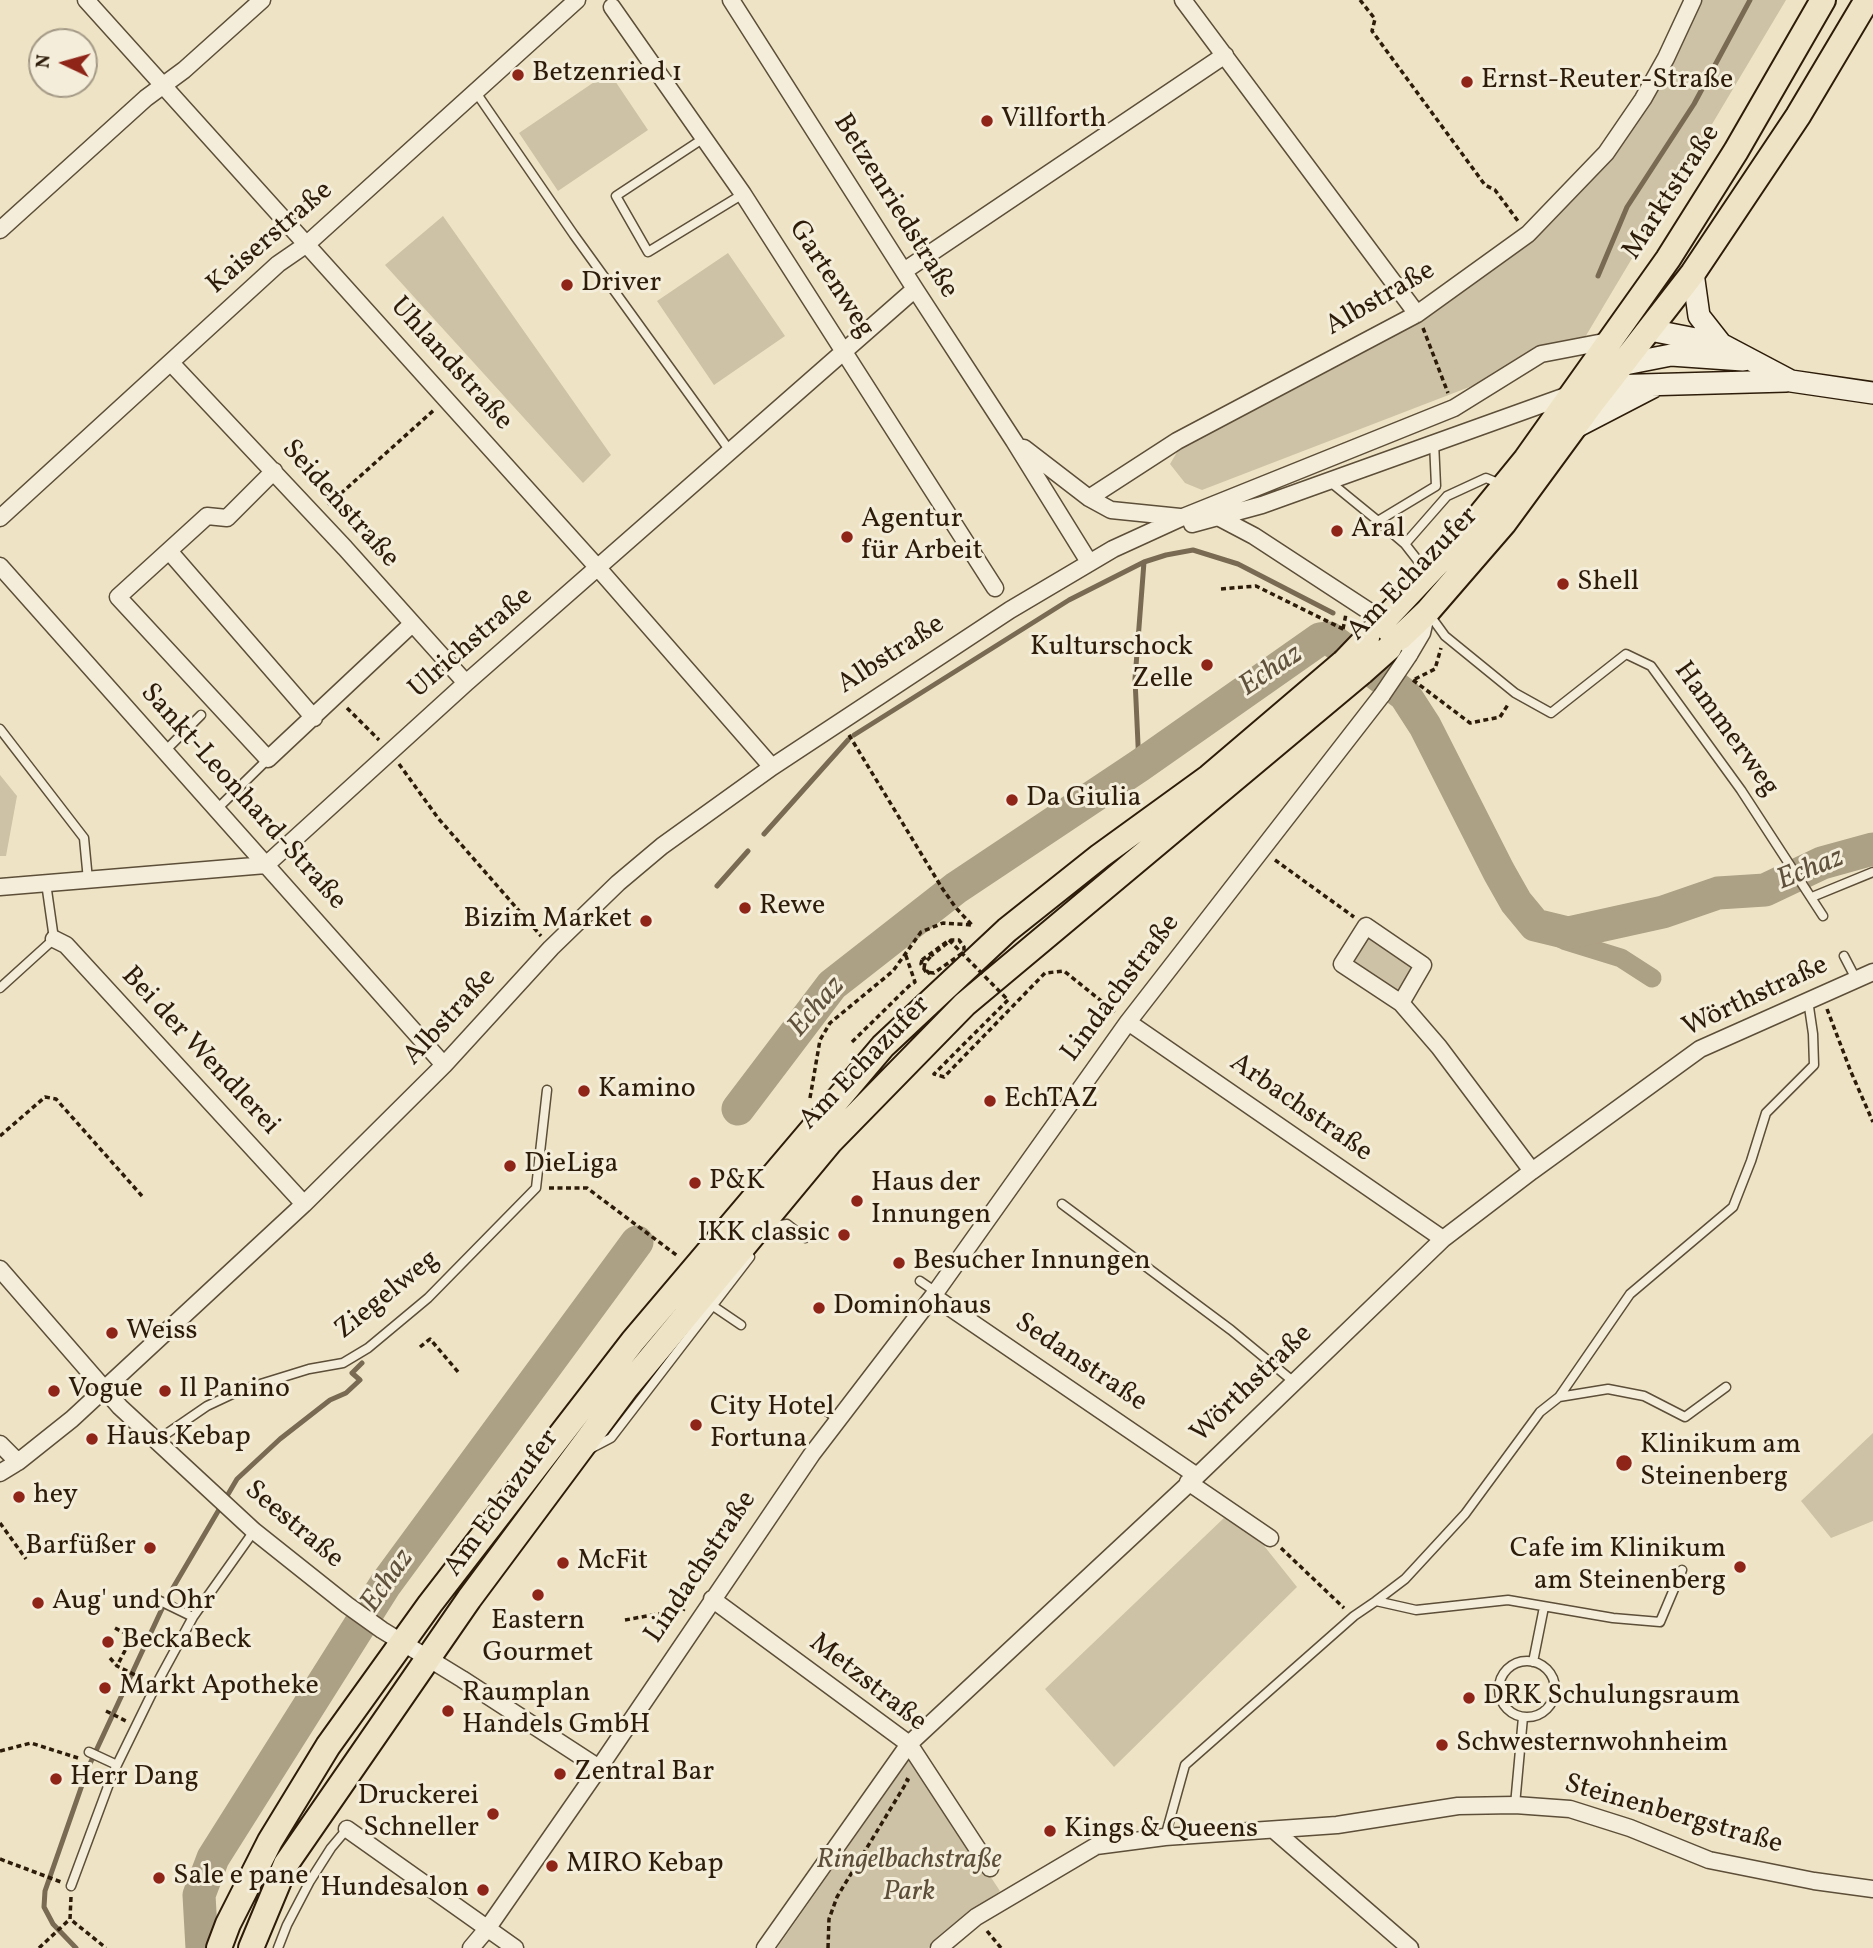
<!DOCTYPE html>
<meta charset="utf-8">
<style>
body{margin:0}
#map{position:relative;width:1873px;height:1948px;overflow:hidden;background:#eee4c5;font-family:Vollkorn,serif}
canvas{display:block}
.north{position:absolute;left:28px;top:28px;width:70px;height:70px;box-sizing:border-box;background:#f4edd9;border:2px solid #a49986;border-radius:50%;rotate:275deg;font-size:19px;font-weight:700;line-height:28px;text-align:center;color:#2c1c09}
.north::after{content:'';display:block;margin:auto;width:24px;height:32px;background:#8f2418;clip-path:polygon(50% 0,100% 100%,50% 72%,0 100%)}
</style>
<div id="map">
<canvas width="1873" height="1948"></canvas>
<div class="north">N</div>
</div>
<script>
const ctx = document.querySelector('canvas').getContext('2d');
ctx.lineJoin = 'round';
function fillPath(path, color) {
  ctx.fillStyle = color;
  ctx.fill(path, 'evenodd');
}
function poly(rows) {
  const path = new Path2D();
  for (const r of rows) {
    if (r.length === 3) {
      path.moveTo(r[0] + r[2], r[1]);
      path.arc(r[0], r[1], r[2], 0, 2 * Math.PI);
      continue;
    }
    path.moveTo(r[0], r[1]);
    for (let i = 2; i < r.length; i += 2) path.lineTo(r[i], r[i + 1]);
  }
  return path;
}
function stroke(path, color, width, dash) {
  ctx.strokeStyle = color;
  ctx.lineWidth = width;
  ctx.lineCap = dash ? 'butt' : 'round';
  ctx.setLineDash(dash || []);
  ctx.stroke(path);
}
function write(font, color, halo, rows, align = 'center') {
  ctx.font = font + ' Vollkorn,serif';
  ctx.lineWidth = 6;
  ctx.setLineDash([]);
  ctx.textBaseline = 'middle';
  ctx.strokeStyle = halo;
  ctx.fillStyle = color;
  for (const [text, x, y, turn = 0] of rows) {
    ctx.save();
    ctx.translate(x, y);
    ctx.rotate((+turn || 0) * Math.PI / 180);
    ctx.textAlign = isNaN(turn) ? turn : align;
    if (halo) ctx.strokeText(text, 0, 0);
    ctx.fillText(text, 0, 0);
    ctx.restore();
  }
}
fillPath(poly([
 [1694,0,1786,0,1581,344,1202,490,1185,483,1170,464,1180,447,1305,384,1422,321,1536,238,1611,154],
 [609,72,648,130,558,191,519,133],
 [443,216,611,455,583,483,385,265],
 [728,253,785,336,714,385,657,301],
 [0,775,17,796,6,856,0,856],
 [1369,936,1415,968,1398,994,1352,963],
 [1873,1433,1873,1521,1831,1538,1801,1501],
 [1226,1516,1261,1542,1297,1587,1114,1767,1045,1689],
 [911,1757,1000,1891,928,1948,777,1948]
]), '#cdc2a5');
const water = poly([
 [1408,691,1422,717,1425,726,1400,698,1408,691]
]);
fillPath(water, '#aca085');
stroke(water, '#796b53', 2);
stroke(poly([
 [1598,276,1627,207,1694,104,1750,0],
 [854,735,1069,600,1144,562,1166,555,1193,550,1238,564,1333,613],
 [1139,766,1135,679,1144,562],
 [764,834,848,740],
 [717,886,748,851],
 [76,1948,53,1924,44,1907,45,1891,88,1768,167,1598,237,1479,280,1439,330,1400,346,1393,360,1380,352,1373,362,1363],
 [200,1948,202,1945]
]), '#796b53', 5);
stroke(poly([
 [1535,925,1566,941,1621,958,1652,978]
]), '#aca085', 19);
stroke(poly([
 [738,1109,832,985,956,888,1139,766,1320,639,1329,638,1405,695,1425,726,1499,872,1516,902,1535,925,1568,933,1663,912,1718,893,1765,890,1822,863,1873,849],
 [202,1948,199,1895,213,1858,385,1585,637,1242]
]), '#aca085', 33);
const lane = poly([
 [475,91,574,235,730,451],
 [704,138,616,196,648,252,743,194],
 [1329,481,1378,521,1436,486,1434,442],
 [1378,521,1405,544],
 [1426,571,1405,544,1447,496,1486,478,1503,485],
 [1429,614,1445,636,1515,693,1551,713,1626,654,1651,666,1741,790,1823,916],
 [0,729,84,838,88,880],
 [165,751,201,715],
 [217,809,268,759],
 [1812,897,1873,872],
 [1844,956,1856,979],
 [0,988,54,939,46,883],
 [1062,1204,1231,1330,1294,1382],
 [773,1226,787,1224,805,1238],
 [920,1281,936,1292],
 [713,1306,741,1325],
 [1559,1397,1630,1294,1733,1207,1751,1161,1766,1113,1814,1065,1813,1034,1808,1000],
 [819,1406,838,1419],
 [156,1441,207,1406,241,1390,309,1369,343,1363,368,1348,428,1298,536,1188,547,1090],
 [592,1448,611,1438,750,1257],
 [156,1599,193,1617],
 [1376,1601,1405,1579,1465,1514,1540,1412,1559,1397,1608,1389,1644,1396,1685,1417,1726,1387],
 [1527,1689,28],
 [1533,1662,1544,1607],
 [89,1752,117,1765],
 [1515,1805,1523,1717],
 [1165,1837,1185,1765,1354,1616,1376,1601,1416,1610,1508,1600,1613,1618,1660,1622,1682,1570],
 [71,1886,113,1773,156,1685,193,1617,254,1531],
 [278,1948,287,1925,310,1881,331,1848,347,1829]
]);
const street = poly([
 [86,0,598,568,772,767],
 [731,0,915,289,1014,441,1089,562],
 [1183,0,1417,314],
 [612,7,743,194,995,588],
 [0,230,146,98,184,70,262,0],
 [904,271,1225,55],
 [172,364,345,548,466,683],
 [1024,448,1089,498,1111,510,1180,517],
 [274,471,227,518,207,516,118,597,268,759,412,624],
 [1089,498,1177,441,1417,314,1528,234,1606,153,1643,99,1666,58,1693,0],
 [1216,516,1254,536,1384,621],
 [0,518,278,264,307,244,577,0],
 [1192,524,1262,505,1574,393],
 [169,551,314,718],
 [0,566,444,1065],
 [1409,655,1422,633,1426,616],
 [0,887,266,865,466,683,915,289],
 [54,939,66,945,304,1204],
 [1401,1003,1423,965,1366,926,1342,964,1401,1003,1439,1047,1532,1171],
 [1128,1022,1443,1239],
 [0,1269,120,1407,254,1531,347,1605,382,1630,462,1679,599,1768],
 [933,1296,1197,1476],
 [0,1444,18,1462],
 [0,1473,18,1462,72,1419,304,1204,444,1065,551,948,618,883,662,846,772,767,1010,610,1113,549,1183,517,1454,408,1541,354,1614,340],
 [1188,1482,1270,1538],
 [712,1599,909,1744,990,1868],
 [347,1829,515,1948],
 [1275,1831,1410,1948],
 [471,1948,487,1929,599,1768,812,1454,933,1296,1128,1022,1382,695],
 [765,1948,909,1744,1197,1476,1443,1239,1532,1171,1700,1049,1873,972],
 [939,1948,976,1917,1096,1846,1165,1837,1337,1825,1458,1806,1515,1805,1570,1809,1630,1828,1709,1860,1814,1881,1873,1889]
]);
const secondary = poly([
 [1693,273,1699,316,1721,344],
 [1650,330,1721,344,1791,381,1873,393],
 [1615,366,1671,355,1743,360],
 [1606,386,1786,381],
 [1574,428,1653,387]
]);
const primary = poly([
 [1367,638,1464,535,1526,459,1668,259,1736,151,1823,0],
 [1389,648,1427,612,1504,523,1592,403,1693,273,1798,116,1867,0],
 [219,1948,228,1924,270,1841,328,1746,430,1604,633,1341,883,1046,1007,930,1100,856,1209,777,1344,662],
 [251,1948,286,1864,469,1599,626,1388,830,1142,965,1004,1362,672]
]);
stroke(lane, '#5c4e38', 11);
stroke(street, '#5c4e38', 19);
stroke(secondary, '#2c1c09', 24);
stroke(primary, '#2c1c09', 28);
stroke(poly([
 [1360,0,1375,19,1372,31,1485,185,1495,190,1518,221],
 [1423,328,1448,393],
 [328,505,434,410],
 [1221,589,1256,586,1345,630],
 [1343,629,1346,614],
 [1415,679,1435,669,1441,648],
 [1413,680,1470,723,1500,717,1509,703],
 [347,708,379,740],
 [849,735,942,888,956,908,972,925],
 [399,764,438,818,541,936],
 [1275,860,1354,917],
 [922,960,949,940],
 [930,974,924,968,925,963,931,956],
 [1008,1000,934,1074,944,1077,1045,973,1064,971,1115,1012],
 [1827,1009,1851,1072,1873,1122],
 [852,1042,909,986,915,982,905,953],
 [810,1098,820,1040,830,1023,893,971,921,932,943,923,972,925],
 [0,1136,45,1097,56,1099,142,1196],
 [549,1188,587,1188,679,1257],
 [420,1347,430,1339,459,1373],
 [0,1523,26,1559],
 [1281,1548,1344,1608],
 [625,1620,669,1612,682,1612,684,1609],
 [115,1628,132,1637,117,1666],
 [110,1658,117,1666,145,1680],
 [106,1711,126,1721],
 [0,1751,31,1743,78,1758],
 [0,1859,61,1882],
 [71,1897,70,1919,106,1948],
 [987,1931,1001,1948],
 [39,1948,70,1919],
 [828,1948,829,1919,837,1897,908,1780,904,1778]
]), '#2c1c09', 3.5, [5, 3.5]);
stroke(lane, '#f4edd9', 8);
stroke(street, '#f4edd9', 16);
stroke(secondary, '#f4edd9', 21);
stroke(primary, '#eee4c5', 24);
const streetBridge = poly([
 [1382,695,1409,655]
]);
const primaryBridge = poly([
 [1344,662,1367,638],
 [1362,672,1389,648]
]);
stroke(streetBridge, '#5c4e38', 19, []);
stroke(primaryBridge, '#2c1c09', 28, []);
stroke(poly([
 [949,940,1008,1000],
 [922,960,921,964,926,972,934,973,964,952,964,947,959,940,951,940,931,956]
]), '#2c1c09', 3.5, [5, 3.5]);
stroke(streetBridge, '#f4edd9', 16);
stroke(primaryBridge, '#eee4c5', 24);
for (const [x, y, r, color] of [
 [518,75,7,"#8f2418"],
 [1467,82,7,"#8f2418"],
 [987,121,7,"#8f2418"],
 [567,285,7,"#8f2418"],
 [1337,531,7,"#8f2418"],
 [847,537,7,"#8f2418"],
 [1563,584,7,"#8f2418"],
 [1207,665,7,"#8f2418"],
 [1012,800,7,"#8f2418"],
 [745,908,7,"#8f2418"],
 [646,921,7,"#8f2418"],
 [584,1091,7,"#8f2418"],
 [990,1101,7,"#8f2418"],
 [510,1166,7,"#8f2418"],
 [695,1183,7,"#8f2418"],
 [857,1201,7,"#8f2418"],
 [844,1235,7,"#8f2418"],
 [899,1263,7,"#8f2418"],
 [819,1308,7,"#8f2418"],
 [112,1333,7,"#8f2418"],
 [54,1391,7,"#8f2418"],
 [165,1391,7,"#8f2418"],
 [696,1425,7,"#8f2418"],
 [92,1439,7,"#8f2418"],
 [1624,1463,9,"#8f2418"],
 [19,1497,7,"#8f2418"],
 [150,1548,7,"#8f2418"],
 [563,1563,7,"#8f2418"],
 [1740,1567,7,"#8f2418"],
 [538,1595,7,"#8f2418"],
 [38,1603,7,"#8f2418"],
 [108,1642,7,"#8f2418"],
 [105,1688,7,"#8f2418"],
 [1469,1698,7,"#8f2418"],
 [448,1711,7,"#8f2418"],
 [1442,1745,7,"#8f2418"],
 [560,1774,7,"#8f2418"],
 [56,1779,7,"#8f2418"],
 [493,1814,7,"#8f2418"],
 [1050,1831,7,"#8f2418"],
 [552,1866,7,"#8f2418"],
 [159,1878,7,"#8f2418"],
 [483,1890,7,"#8f2418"]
]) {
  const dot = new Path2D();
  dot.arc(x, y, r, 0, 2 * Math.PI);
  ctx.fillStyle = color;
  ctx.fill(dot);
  stroke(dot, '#f4edd9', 2.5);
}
write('28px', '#2c1c09', '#f4edd9', [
 ["Betzenried 1",532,75],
 ["Ernst-Reuter-Straße",1481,82],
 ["Villforth",1001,121],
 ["Driver",581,285],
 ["Agentur",861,521],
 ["für Arbeit",861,553],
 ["Aral",1351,531],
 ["Shell",1577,584],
 ["Kulturschock",1193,649,"right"],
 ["Zelle",1193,681,"right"],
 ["Da Giulia",1026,800],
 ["Rewe",759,908],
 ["Bizim Market",632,921,"right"],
 ["Kamino",598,1091],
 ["EchTAZ",1004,1101],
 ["DieLiga",524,1166],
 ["P&K",709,1183],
 ["Haus der",871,1185],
 ["Innungen",871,1217],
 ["IKK classic",830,1235,"right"],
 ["Besucher Innungen",913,1263],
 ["Dominohaus",833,1308],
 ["Weiss",126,1333],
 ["Vogue",68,1391],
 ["Il Panino",179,1391],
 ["City Hotel",710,1409],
 ["Fortuna",710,1441],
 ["Haus Kebap",106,1439],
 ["Klinikum am",1640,1447],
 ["Steinenberg",1640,1479],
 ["hey",33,1497],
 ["Barfüßer",136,1548,"right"],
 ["Cafe im Klinikum",1726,1551,"right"],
 ["am Steinenberg",1726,1583,"right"],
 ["McFit",577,1563],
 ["Aug' und Ohr",52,1603],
 ["Eastern",538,1623,"center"],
 ["Gourmet",538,1655,"center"],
 ["BeckaBeck",122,1642],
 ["Markt Apotheke",119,1688],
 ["Raumplan",462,1695],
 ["Handels GmbH",462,1727],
 ["DRK Schulungsraum",1483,1698],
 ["Schwesternwohnheim",1456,1745],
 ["Zentral Bar",574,1774],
 ["Herr Dang",70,1779],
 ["Druckerei",479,1798,"right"],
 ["Schneller",479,1830,"right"],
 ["Kings & Queens",1064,1831],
 ["MIRO Kebap",566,1866],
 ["Sale e pane",173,1878],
 ["Hundesalon",469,1890,"right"]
], 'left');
write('28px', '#2c1c09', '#f4edd9', [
 ["Marktstraße",1673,193,-57],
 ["Betzenriedstraße",894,207,58],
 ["Kaiserstraße",271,239,-41],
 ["Gartenweg",830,280,57],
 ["Albstraße",1381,300,-30],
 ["Uhlandstraße",450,365,48],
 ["Seidenstraße",339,505,48],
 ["Am Echazufer",1414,575,-46],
 ["Ulrichstraße",472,644,-41],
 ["Albstraße",892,656,-33],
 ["Hammerweg",1725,730,54],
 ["Sankt-Leonhard-Straße",242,798,48],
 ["Lindachstraße",1122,989,-53],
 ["Wörthstraße",1756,998,-25],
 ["Albstraße",451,1018,-47],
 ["Bei der Wendlerei",199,1052,47],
 ["Am Echazufer",866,1064,-46],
 ["Arbachstraße",1300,1109,35],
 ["Ziegelweg",388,1296,-39],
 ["Sedanstraße",1080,1364,34],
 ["Wörthstraße",1253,1385,-44],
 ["Am Echazufer",503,1504,-54],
 ["Seestraße",293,1526,40],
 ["Lindachstraße",702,1568,-56],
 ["Metzstraße",867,1684,38],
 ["Steinenbergstraße",1673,1816,16]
]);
write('italic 28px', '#5c4e38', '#f4edd9', [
 ["Ringelbachstraße",909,1862],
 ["Park",909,1894]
]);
write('italic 30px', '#5f513b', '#f4edd9', [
 ["Echaz",1272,672,-34],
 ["Echaz",1811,871,-22],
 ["Echaz",818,1008,-49],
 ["Echaz",389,1582,-55]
]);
</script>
